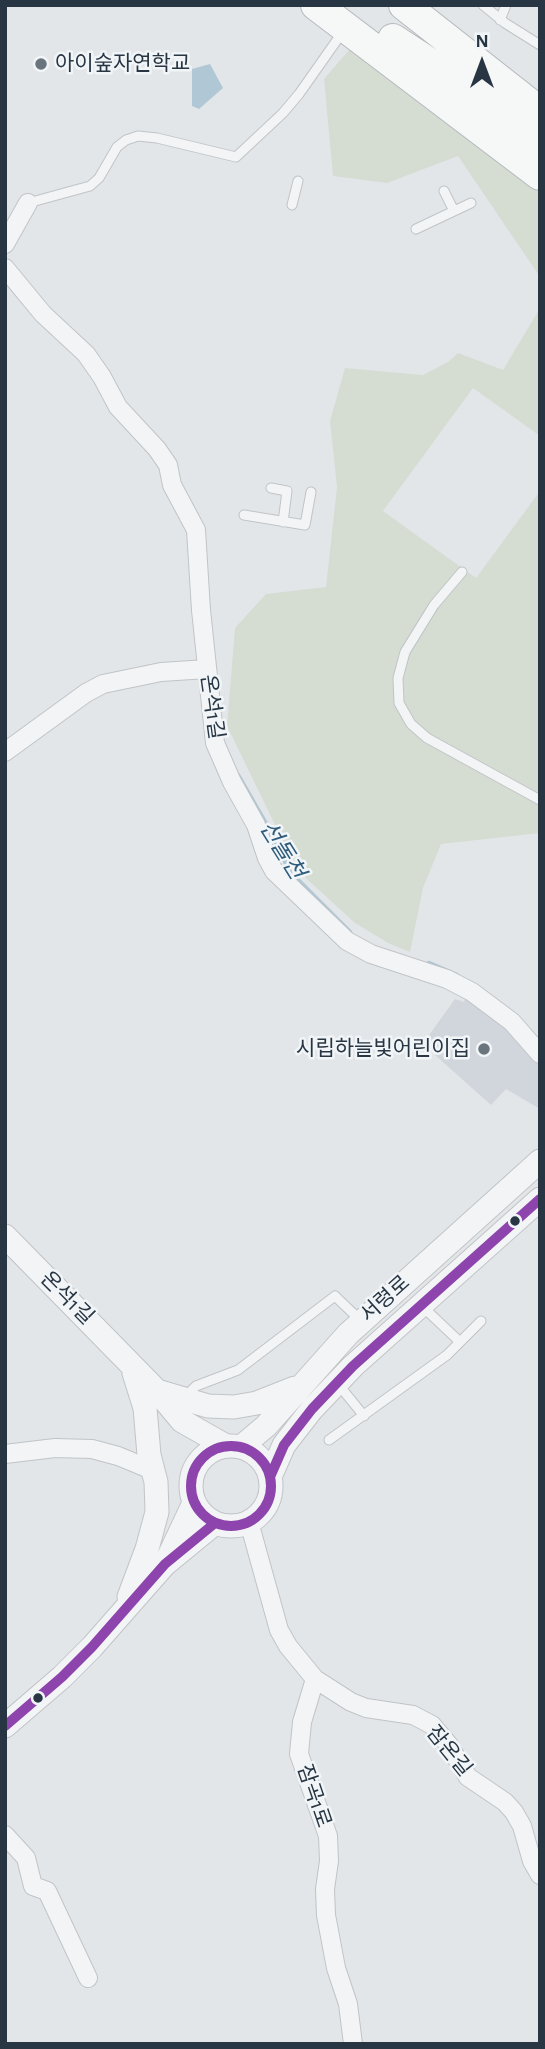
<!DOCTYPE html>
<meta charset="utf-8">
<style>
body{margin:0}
#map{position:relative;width:545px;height:2049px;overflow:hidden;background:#e3e6e9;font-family:"Alegreya Sans",sans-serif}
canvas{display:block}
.frame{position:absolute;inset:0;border:7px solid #283643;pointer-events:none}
.north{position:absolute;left:447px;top:28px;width:70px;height:70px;-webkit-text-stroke:5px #f1f5f8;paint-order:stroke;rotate:0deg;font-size:19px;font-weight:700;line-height:28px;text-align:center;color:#283643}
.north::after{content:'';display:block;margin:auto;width:24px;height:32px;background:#283643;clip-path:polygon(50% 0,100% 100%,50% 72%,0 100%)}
</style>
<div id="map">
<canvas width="545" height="2049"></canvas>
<div class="frame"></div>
<div class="north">N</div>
</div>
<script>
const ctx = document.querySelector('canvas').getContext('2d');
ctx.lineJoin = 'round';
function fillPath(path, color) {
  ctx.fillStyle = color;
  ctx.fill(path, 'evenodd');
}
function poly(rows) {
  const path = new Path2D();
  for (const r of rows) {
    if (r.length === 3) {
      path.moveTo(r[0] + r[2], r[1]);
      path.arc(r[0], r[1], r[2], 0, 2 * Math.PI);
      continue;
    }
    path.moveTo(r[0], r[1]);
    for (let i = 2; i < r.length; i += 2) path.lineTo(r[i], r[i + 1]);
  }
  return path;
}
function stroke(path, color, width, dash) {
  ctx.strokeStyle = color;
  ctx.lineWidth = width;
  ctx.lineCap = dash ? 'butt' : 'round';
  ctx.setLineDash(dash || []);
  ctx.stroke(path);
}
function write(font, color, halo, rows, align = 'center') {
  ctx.font = font + ' "Alegreya Sans","Noto Sans KR",sans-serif';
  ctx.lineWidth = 5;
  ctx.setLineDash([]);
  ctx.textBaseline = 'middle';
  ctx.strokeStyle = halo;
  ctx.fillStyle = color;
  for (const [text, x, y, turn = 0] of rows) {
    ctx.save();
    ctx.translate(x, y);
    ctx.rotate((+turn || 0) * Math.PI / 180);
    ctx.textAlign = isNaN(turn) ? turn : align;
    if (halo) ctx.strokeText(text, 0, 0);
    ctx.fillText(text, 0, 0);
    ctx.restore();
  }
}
fillPath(poly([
 [466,996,474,998,540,1057,540,1109,506,1089,491,1105,435,1055,429,1035,455,999,464,1002]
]), '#d1d6dc');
fillPath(poly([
 [350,49,540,181,540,277,458,156,387,183,333,176,324,79],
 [540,308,540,436,473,388,383,511,476,578,540,491,540,833,441,844,423,888,410,952,388,943,355,923,297,870,227,726,235,628,266,594,326,587,337,487,330,421,345,368,423,375,448,362,458,353,503,370]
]), '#d5ddd3');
fillPath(poly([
 [210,64,223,88,199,109,192,106,192,69]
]), '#b0c7d5');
stroke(poly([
 [238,775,272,834,290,872,350,932],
 [429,963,457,975]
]), '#b0c7d5', 4.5);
const service = poly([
 [483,5,505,23,540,45],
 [500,20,506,5],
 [444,191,454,211],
 [28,203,90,186,99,178,117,147,126,140,138,136,157,138,236,157,283,113,299,94,337,40],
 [292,205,298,181],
 [416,229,471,203],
 [271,488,287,491,283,522],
 [244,515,305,525,311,492],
 [462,572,434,605,405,652,398,678,399,703,411,724,427,738,540,800],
 [423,1307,460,1342],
 [338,1384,364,1416],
 [185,1397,196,1386,238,1370,335,1296,360,1320],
 [329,1440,447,1355,481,1321]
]);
const minor = poly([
 [5,244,28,203],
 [5,268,43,314,86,354,102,377,118,407,157,449,168,465,172,485,196,530,201,610,215,743,232,782,256,825,267,858,274,871,347,941,371,954,447,979,472,992,512,1022,540,1054],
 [5,752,86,693,103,684,161,672,207,669],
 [5,1454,55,1448,92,1449,118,1456,152,1470],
 [249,1522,279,1630,288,1646,315,1679,302,1722,299,1754,328,1836,329,1861,325,1889,326,1915,336,1968,348,2004,353,2044],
 [315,1679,351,1702,366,1708,413,1715,432,1725,448,1744,468,1777,505,1802,514,1812,522,1826,532,1861,540,1875],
 [5,1835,26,1858,33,1886,47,1891,88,1978]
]);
const tertiary = poly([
 [5,1236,157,1391,182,1421,226,1446],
 [157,1391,208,1406,234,1407,257,1403,295,1388],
 [231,1486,40],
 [241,1447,266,1426,348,1334,540,1161],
 [270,1477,284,1445,312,1409,353,1366,540,1199],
 [168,1558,194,1503],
 [129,1597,147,1549,157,1512,156,1482,149,1455,145,1408,134,1373],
 [5,1726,62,1677,92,1647,165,1564,215,1523]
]);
const trunk = poly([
 [316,5,540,175],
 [404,5,540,112],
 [393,39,495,106,540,143]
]);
stroke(service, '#c1c4c7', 11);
stroke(minor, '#c1c4c7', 20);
stroke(tertiary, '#c1c4c7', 25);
stroke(trunk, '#b5b9bd', 32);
stroke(service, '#f2f4f5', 9);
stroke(minor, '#f2f4f5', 18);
stroke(tertiary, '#f2f4f5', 23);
stroke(trunk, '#f6f7f7', 30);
stroke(poly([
 [231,1486,40],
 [270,1477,284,1445,312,1409,353,1366,540,1199],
 [5,1726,62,1677,92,1647,165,1564,215,1523]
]), '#8e44ad', 10);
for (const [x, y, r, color] of [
 [41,64,7,"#69747d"],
 [484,1049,7,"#69747d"],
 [515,1221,6,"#283643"],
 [38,1698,6,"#283643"]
]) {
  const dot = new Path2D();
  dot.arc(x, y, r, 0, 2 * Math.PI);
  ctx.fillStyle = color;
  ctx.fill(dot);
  stroke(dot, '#f1f5f8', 2.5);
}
write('21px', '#283643', '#f1f5f8', [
 ["아이숲자연학교",55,64],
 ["시립하늘빛어린이집",470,1049,"right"]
], 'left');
write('21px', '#283643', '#f1f5f8', [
 ["온석1길",212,707,82],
 ["온석1길",67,1298,45],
 ["서령로",385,1299,-42],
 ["잠온길",449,1751,51],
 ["잠곡1로",314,1796,71]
]);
write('italic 23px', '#2f5c7a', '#f1f5f8', [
 ["선돌천",282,850,58]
]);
</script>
